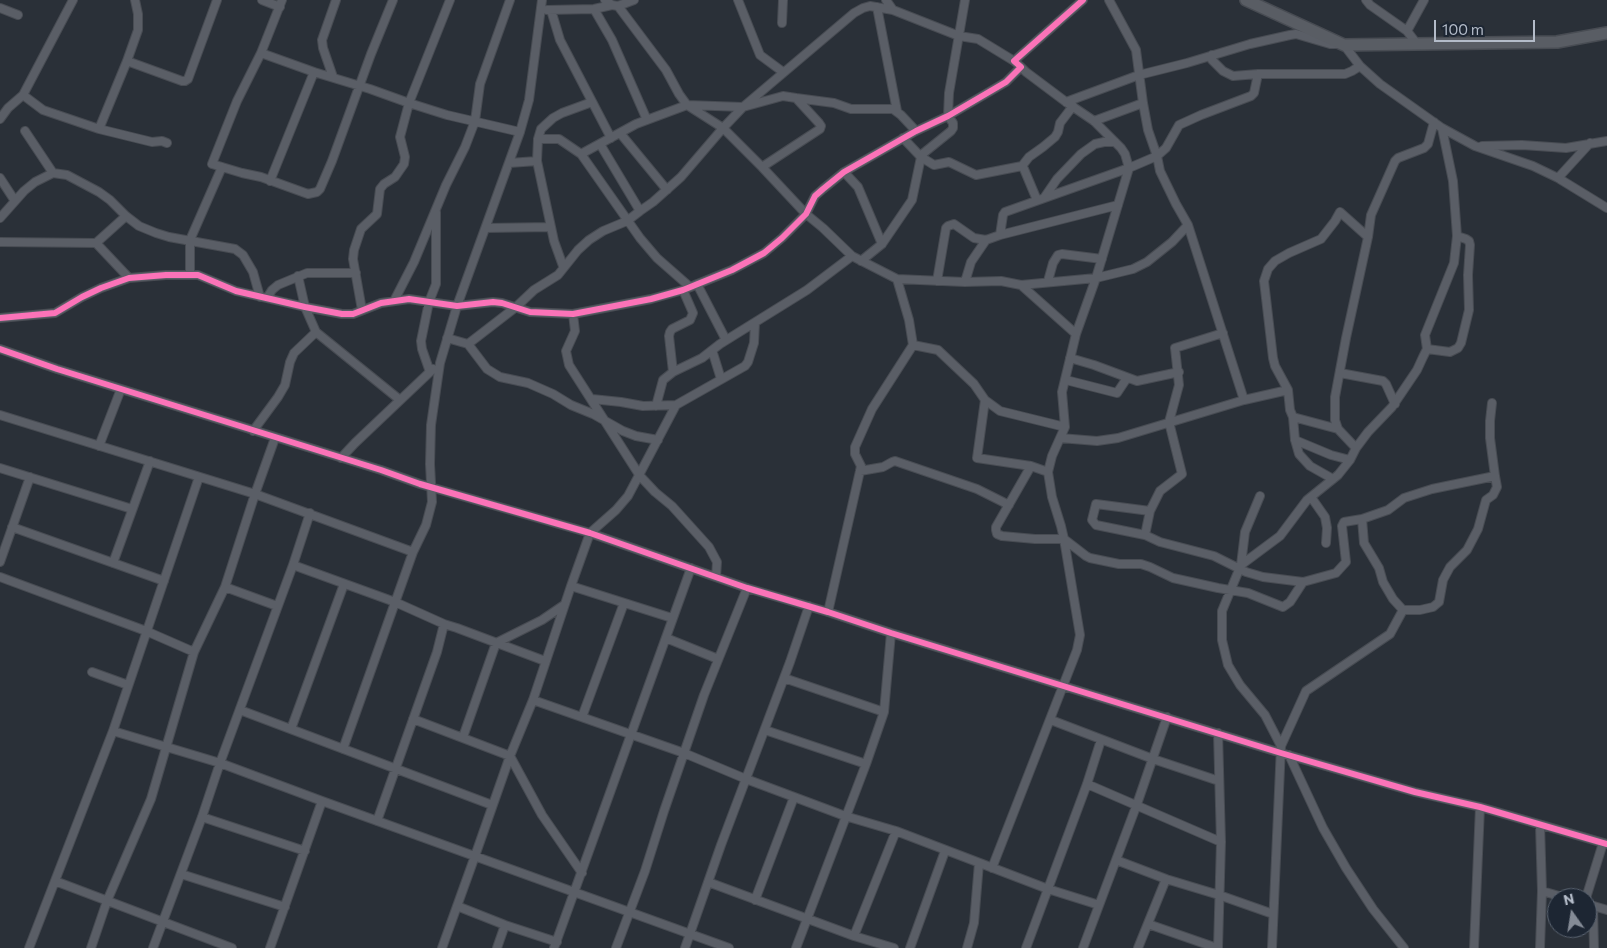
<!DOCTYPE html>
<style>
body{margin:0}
#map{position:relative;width:1607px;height:948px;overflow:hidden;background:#2a3038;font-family:Commissioner,sans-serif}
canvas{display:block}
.north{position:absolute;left:1547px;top:888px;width:50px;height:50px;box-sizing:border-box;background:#1d2633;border:1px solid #59626f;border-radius:50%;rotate:347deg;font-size:14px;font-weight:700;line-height:20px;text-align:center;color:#b4bcc9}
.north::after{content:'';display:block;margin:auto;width:18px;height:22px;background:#848b96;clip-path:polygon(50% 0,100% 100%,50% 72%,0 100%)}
.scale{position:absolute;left:1434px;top:20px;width:101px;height:22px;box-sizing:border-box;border:2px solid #b4bcc9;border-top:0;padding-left:6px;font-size:15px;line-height:18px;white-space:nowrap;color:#b4bcc9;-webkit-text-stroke:4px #1d2633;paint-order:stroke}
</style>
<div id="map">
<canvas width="1607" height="948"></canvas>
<div class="north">N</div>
<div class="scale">100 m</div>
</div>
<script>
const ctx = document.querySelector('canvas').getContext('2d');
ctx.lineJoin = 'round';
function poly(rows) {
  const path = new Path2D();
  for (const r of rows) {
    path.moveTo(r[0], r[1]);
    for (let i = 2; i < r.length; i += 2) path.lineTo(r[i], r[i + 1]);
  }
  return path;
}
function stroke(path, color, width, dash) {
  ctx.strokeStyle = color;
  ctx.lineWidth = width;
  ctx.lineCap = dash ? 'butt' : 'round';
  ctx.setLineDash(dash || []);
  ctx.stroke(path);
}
const street = poly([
 [262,0,280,7],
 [282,0,261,53,314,72,370,89,409,103,447,115,520,132],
 [605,0,612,5,618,6,666,70,679,94,687,105,723,128,762,167,806,214,823,228,852,256,897,279,965,282,1001,281,1021,285,1096,278,1133,269,1147,262,1172,242,1188,225,1244,400],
 [738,0,760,55,783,72],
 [886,0,893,10],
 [1109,0,1136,50,1143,103,1148,130,1157,156,1160,171,1176,204,1188,225],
 [1366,0,1370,5,1407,31,1417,44],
 [618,6,634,0],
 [877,7,897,111],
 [0,8,18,15],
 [594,9,612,40,647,120],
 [547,10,594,9,612,5],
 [551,10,560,40,611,138],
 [782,23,783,0],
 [1407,31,1424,0],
 [1344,45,1360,66,1380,84,1442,128,1475,146,1533,166,1558,178,1607,208],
 [261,53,237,101,212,164,242,173,261,177,308,194,317,192,320,189,332,161,371,54,393,0],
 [1212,55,1212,60,1223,71,1233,76,1258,74,1345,74,1352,71,1360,66],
 [127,61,182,81,185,81,188,79,217,0],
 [1021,67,1026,72,1066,102,1094,121,1121,148,1125,154,1129,168,1096,278,1076,334,1062,392,1065,427,1052,456,1048,472,1052,497,1061,526,1064,539,1086,556,1090,558,1119,564,1141,564,1150,567,1173,578,1218,588,1248,593,1283,607,1290,602,1303,582],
 [333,77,323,48,322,40,336,0],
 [23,95,43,110,99,129,152,142,162,141,167,143],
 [796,98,834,103,851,109,893,109,901,115,916,131],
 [1066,102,1139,75,1187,63,1250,44,1290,35,1296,34,1330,44,1337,44],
 [0,119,8,108,23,95,73,0],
 [1094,121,1143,103],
 [99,129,127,61,138,30,138,14,135,0],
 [25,131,53,173],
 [620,133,667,190],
 [538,139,541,129,553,118,562,113,592,102],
 [1482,146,1522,145,1566,148,1607,141],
 [581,154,636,124,687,105,743,107,783,96,796,98,819,123,821,126,820,129,762,167],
 [920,156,951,131,953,128,953,123,948,116,949,93,965,0],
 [921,157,934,165,949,162,976,175,1022,166,1024,169,1037,200],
 [509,163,537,161],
 [1022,166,1029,157,1043,147,1055,137,1058,132,1060,123,1073,106],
 [844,172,858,187,882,244],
 [0,178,15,201],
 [1558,178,1590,143],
 [270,181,314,72],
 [1044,198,1057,179,1081,154,1095,144,1104,142,1115,142],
 [640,211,653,202,681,177,723,128,743,107,854,13,863,8,870,6,893,10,959,36,978,39,1014,61],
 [0,218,24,191,35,182,53,173,67,175,99,192,110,200,126,216,139,226,156,233,169,237,235,249,243,255,253,272,260,297],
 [486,228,551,227],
 [1000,235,1118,205],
 [1368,237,1371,215,1395,161,1398,158,1424,148,1428,144,1434,122],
 [0,242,96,243,129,278],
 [96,243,126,216],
 [861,261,882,244,912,200,921,157,903,138],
 [563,266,554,241,537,161,538,139,559,139,581,154,640,238,657,258,690,287],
 [190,275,190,240,222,167],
 [298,276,305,307,316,332,400,400],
 [897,279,909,320,913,345,938,350,974,384,985,400,977,458,1031,466,1048,472],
 [937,281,946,228,948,226,954,224,974,238,986,240,1000,235,1003,215,1005,212,1129,168,1157,156,1166,148,1179,125,1201,115,1251,96,1254,93,1258,74],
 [1048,281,1053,263,1058,255,1062,254,1102,259],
 [965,282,971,262,986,240],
 [697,284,726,340],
 [1021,285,1076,334],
 [267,298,272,290,278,285,307,273,356,273],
 [394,301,414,262,446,185,465,147,475,121,480,84,510,0],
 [362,310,353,259,354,250,361,229,377,214,380,189,384,184,395,177,404,164,405,157,400,137,409,103,450,0],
 [573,314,575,331,566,351,569,365,640,476,655,492,672,506,709,547,717,562,716,577],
 [0,318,55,313,82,297,101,288,129,278,166,275,198,275,236,291,305,307,342,314,353,314,381,303,409,299,457,306,493,302,502,303,530,312,573,314,651,299,683,290,732,270,764,253,782,238,806,214,815,196,823,189,844,172,916,131,948,116,1006,82,1021,67,1014,61,1083,0],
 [447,338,468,344,487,369,500,377,528,383,553,394,571,405,593,414,623,431,636,436,658,440],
 [468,344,516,307,534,290,558,275,578,250,589,240,603,231,627,221,640,211,600,144],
 [0,349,57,369,381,470,420,484,590,533,747,588,828,612,891,633,1281,753,1415,792,1480,807,1607,844],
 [1427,349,1450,352,1458,348,1461,343,1469,310,1468,275,1470,245,1469,241,1466,239,1457,236],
 [712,350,721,379],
 [1070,358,1094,365,1137,381,1179,372],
 [430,372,422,349,421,341,429,302,436,284,436,212],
 [673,372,669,336,670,332,672,329,690,320,693,313,683,290],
 [1340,373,1383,381,1386,384,1395,404],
 [1066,380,1117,393,1127,378],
 [592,399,621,402,643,406,676,405],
 [985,400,1000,411,1065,427],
 [656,406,663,380,673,372,702,358,720,344,807,290,852,256],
 [0,415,255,494,413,552],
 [1293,417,1295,440,1299,454,1310,466,1333,479],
 [1338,429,1293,417,1290,410,1288,390,1275,366,1273,358,1264,281,1268,269,1275,261,1289,253,1321,239,1335,221,1340,212,1368,237,1346,338,1335,397,1335,420,1338,429,1356,448],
 [253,431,278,397,285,385,290,362,294,353,316,332],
 [1060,438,1097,441,1118,438,1244,400,1288,390],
 [1295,440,1331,455,1350,460],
 [99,446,121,389],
 [341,458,355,443,433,369],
 [0,468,132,509],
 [860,471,883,467,892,462,895,461,977,489,1009,505],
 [1311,497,1325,517,1327,528,1326,543],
 [1150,511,1160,491,1182,474,1169,422,1179,385,1175,348,1223,333],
 [1362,519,1364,543,1379,568,1383,582,1393,599,1403,610,1420,610,1433,607,1439,602,1443,580,1450,567,1467,550,1478,529,1486,500,1493,495,1497,487,1495,476,1490,438,1490,421,1492,403],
 [12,527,164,581],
 [1145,535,1150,511,1096,504,1092,520,1096,525,1145,535,1160,542,1214,556,1246,572,1263,577,1303,582,1336,573,1346,562,1342,526,1344,522,1362,519,1388,510,1404,498,1432,489,1495,476],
 [0,562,30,477],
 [113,563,150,461],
 [293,565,395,602,444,624,457,628,545,661],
 [1241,565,1245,532,1260,496],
 [0,577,146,631,194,652],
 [571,586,672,618],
 [225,587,277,606],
 [828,612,860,471,861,466,855,454,855,447,872,409,913,345],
 [666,638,718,659],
 [92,672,128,685],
 [784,678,884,712],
 [533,700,684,753,746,779,845,816,896,831,1048,889,1099,905],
 [240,710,492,805],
 [582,717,624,603],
 [413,719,510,756,542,815,582,873],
 [1051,720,1153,759,1219,781],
 [291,729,344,584],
 [765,730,866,764],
 [113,731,220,763,322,801,729,948],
 [1218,733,1221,842,1218,948],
 [463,737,496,643,542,620,564,605],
 [1281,746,1265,715,1240,685,1228,665,1222,640,1222,611,1241,565,1280,536,1307,500,1338,475,1350,460,1356,448,1368,432,1392,407,1417,370,1423,357,1427,349,1425,335,1454,263,1457,236,1453,181,1442,128],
 [343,749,413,552,426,525,432,502,430,464,431,425,440,363,457,306,520,132,529,100,542,0],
 [1289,755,1323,828,1346,868,1373,909,1404,948],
 [1087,784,1221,842],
 [202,817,305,851],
 [377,821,437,652,444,624],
 [1116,860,1166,879,1219,895,1273,914],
 [992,868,1077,650,1080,635,1064,539,1035,539,1002,536,997,534,996,530,996,527,1031,466],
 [181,874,285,907],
 [55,881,232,948],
 [708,882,854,936,894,948],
 [1542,891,1566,898],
 [1586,898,1603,843],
 [755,900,794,797],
 [1587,904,1607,910],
 [457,906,505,925,557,942],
 [1593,906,1594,948],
 [1148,924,1217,948],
 [854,936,896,831],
 [29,948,113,731,199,477],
 [91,948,107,901,151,799,194,652,225,587,255,494,275,438],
 [153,948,202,817,220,763,293,565,310,513],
 [270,948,322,801],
 [442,948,475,856,510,756,533,700,571,586,590,533,616,510,628,496,676,405,745,366,748,362,754,343,755,323],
 [497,948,505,925],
 [554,948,691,568],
 [616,948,645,871,664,811,704,695,747,588],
 [685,948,721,845,790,662,809,606],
 [796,948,866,764,884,712,891,633],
 [910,948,945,851],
 [967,948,974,923,979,863],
 [1026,948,1087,784,1101,740],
 [1083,948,1137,804,1167,717],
 [1138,948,1166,879],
 [1272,948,1281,746,1306,691,1390,634,1403,610],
 [1474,948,1480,807],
 [1540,948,1542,891,1540,825]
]);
const secondary = poly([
 [1246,0,1344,45,1557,42,1607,33]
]);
stroke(street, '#484c53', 10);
stroke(secondary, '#484c53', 14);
stroke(street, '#5a5e66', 8);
stroke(secondary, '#595d64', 11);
stroke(poly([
 [0,318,55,313,82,297,101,288,129,278,166,275,198,275,236,291,305,307,342,314,353,314,381,303,409,299,457,306,493,302,502,303,530,312,573,314,651,299,683,290,732,270,764,253,782,238,806,214,815,196,823,189,844,172,916,131,948,116,1006,82,1021,67,1014,61,1083,0],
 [0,349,57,369,381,470,420,484,590,533,747,588,828,612,891,633,1281,753,1415,792,1480,807,1607,844]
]), '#fb73b8', 6);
</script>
